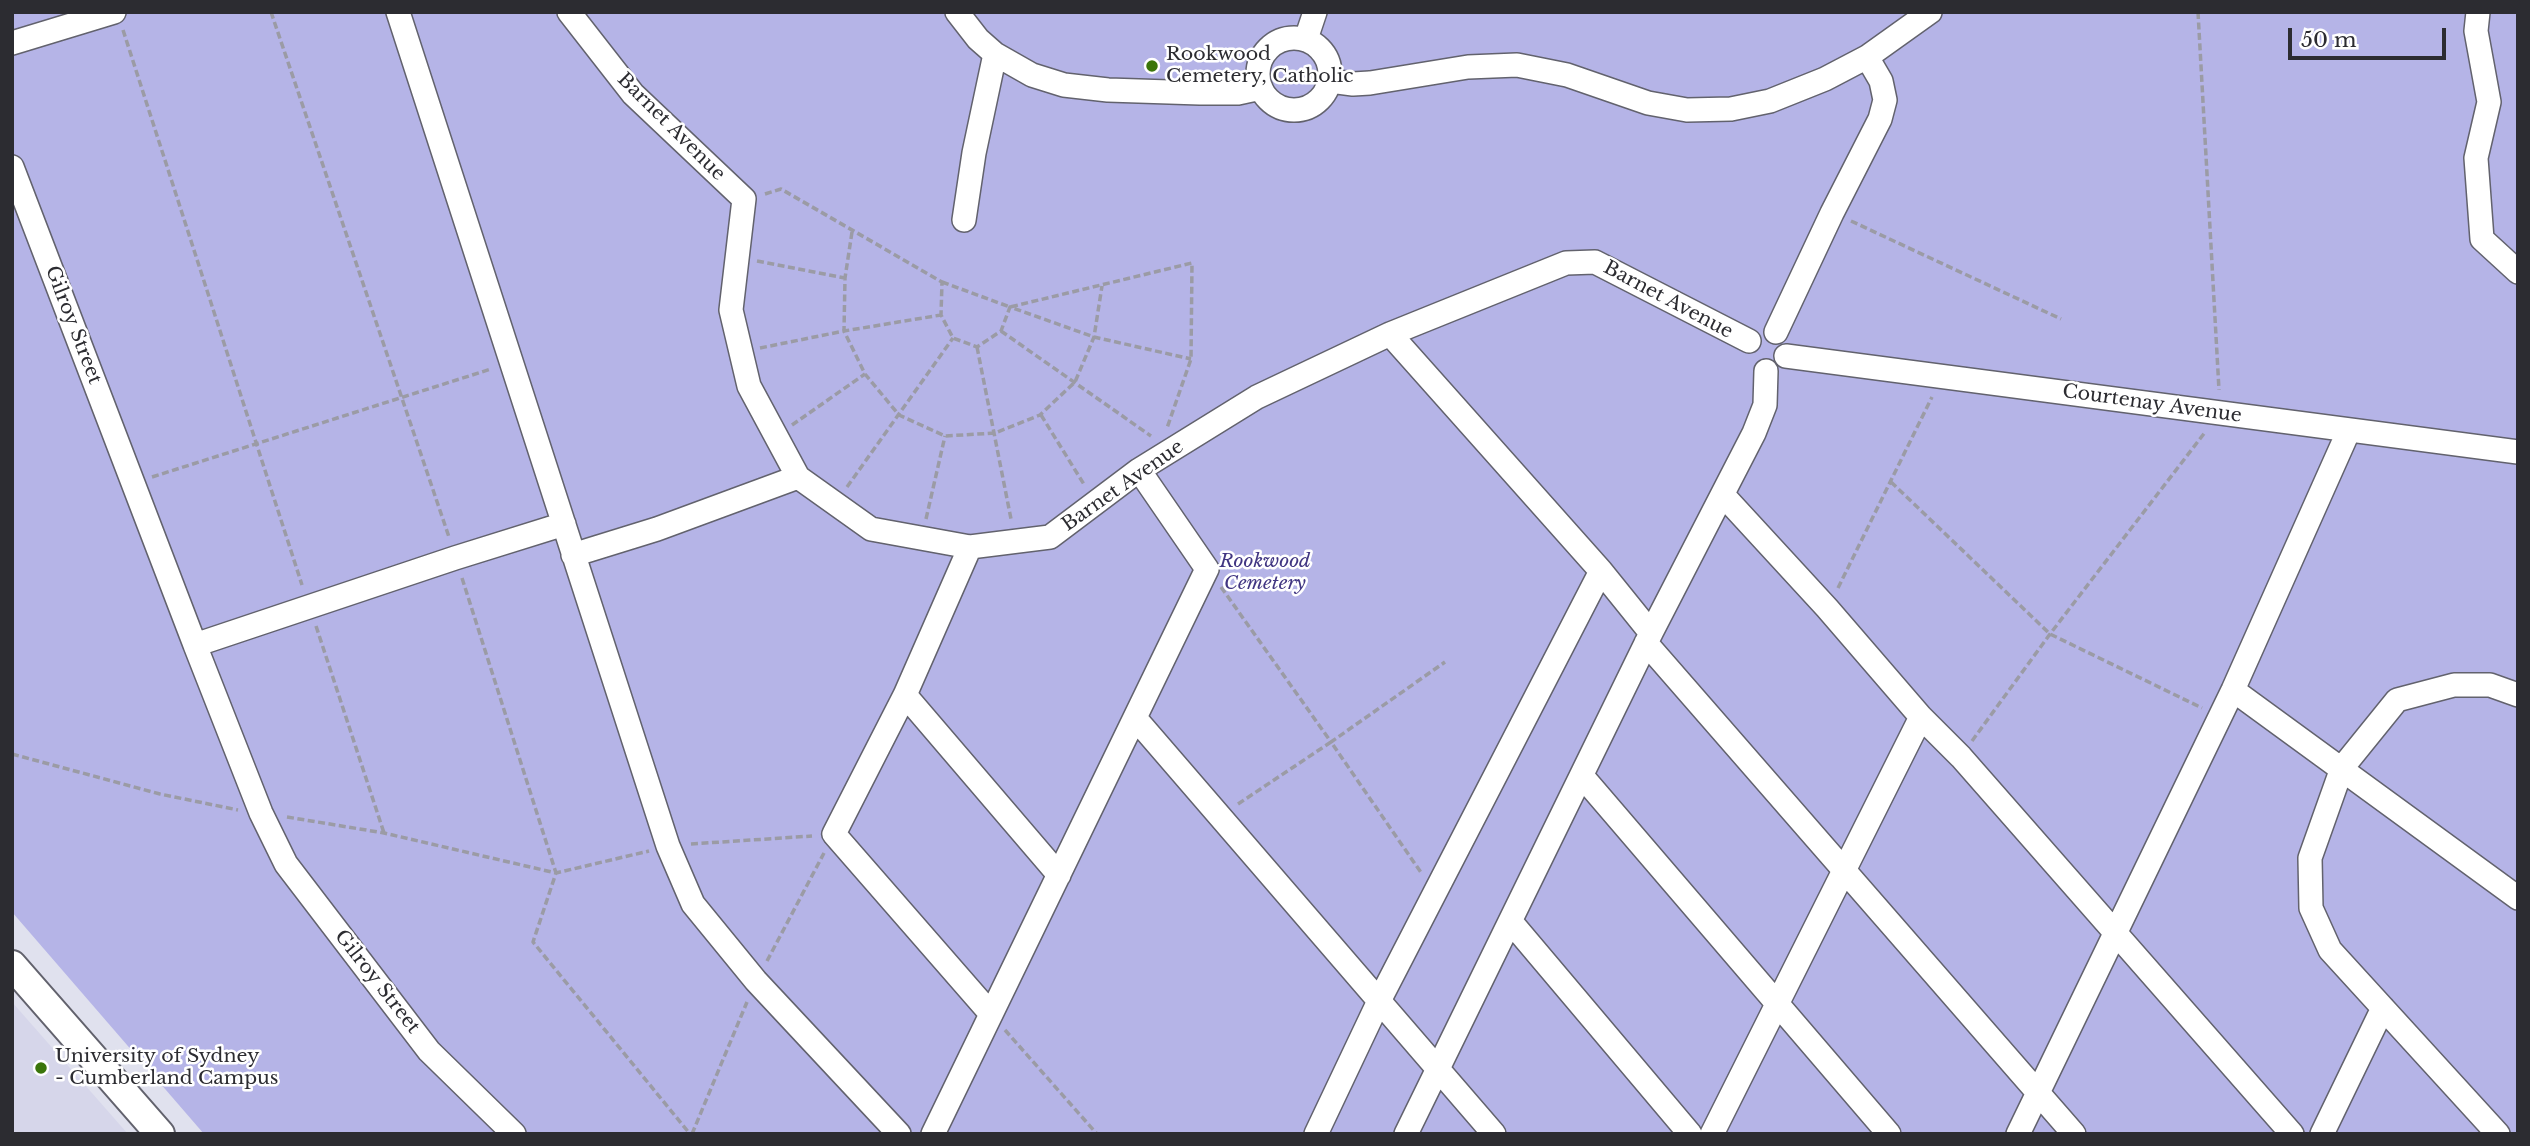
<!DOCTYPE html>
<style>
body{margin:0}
#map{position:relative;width:2530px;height:1146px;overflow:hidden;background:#e0e1ee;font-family:"Libre Baskerville",serif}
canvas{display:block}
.frame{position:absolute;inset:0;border:14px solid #2c2c31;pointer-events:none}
.scale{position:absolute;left:2288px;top:28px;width:158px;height:32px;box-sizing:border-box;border:4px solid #2c2c31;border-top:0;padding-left:9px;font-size:21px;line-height:24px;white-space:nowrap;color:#2c2c31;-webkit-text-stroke:5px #fff;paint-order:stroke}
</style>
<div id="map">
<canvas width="2530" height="1146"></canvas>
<div class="frame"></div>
<div class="scale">50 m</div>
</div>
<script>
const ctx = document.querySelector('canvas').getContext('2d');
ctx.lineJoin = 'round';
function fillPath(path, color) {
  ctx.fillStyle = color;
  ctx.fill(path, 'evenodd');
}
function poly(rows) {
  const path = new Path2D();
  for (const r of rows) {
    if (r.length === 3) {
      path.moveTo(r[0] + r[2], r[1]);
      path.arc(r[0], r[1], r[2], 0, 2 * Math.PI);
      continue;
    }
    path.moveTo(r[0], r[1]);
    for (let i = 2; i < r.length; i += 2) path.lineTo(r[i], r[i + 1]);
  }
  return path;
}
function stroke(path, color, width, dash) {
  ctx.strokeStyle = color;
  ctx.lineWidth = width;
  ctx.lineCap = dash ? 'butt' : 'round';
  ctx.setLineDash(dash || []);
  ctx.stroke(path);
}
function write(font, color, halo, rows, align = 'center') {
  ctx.font = font + ' "Libre Baskerville",serif';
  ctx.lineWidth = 5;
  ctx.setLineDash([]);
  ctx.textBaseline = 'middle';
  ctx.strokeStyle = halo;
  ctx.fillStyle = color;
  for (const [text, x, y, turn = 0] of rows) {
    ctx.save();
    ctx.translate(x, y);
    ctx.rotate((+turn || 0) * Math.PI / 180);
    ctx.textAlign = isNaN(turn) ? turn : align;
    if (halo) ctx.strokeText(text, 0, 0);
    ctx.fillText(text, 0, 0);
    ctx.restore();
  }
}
fillPath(poly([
 [12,1002,128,1134,12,1134]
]), '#d6d6ea');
fillPath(poly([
 [12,12,2518,12,2518,1134,204,1134,12,912]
]), '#b5b4e7');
const minor = poly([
 [398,12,668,846,693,904,756,981,899,1134],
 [569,12,633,94,744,199,731,310,749,386,798,477,871,529,970,547,1050,537,1139,470,1257,397,1390,334,1566,263,1595,262,1749,341],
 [957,12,978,39,995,54,1032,75,1064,85,1108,90,1200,93,1238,93,1261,88],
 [2478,12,2476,31,2489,102,2476,158,2482,239,2518,272],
 [1294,74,36],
 [1306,39,1315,12],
 [12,43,114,12],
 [1330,81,1353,84,1370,83,1468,67,1517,65,1567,75,1648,103,1687,110,1731,109,1770,101,1825,79,1867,57,1930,12],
 [12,167,195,645,455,558,564,524],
 [964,220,974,153,995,54],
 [1776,332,1832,213,1880,119,1885,100,1881,81,1867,57],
 [1390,334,1601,571,1651,633],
 [1786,356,2518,452],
 [1723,495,1827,608,1921,717,1961,757,2292,1134],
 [970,547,905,695,834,834,991,1014],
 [573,555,657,529,798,477],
 [1646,643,2074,1134],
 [195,645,261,813,286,864,429,1051,514,1134],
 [2233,690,2518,898],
 [905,695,1059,875],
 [1135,718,1494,1134],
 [1582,776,1889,1134],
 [1511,922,1690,1134],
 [933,1134,1207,569,1139,470],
 [1316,1134,1379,1001,1601,571],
 [1406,1134,1651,633,1754,433,1765,405,1766,371],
 [1712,1134,1921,717],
 [2018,1134,2233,690,2349,430],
 [2322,1134,2383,1008],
 [2498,1134,2330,950,2311,908,2310,858,2342,768,2397,700,2454,685,2490,685,2518,695]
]);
const major = poly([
 [12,965,160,1134]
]);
stroke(minor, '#62626d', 26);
stroke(major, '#62626d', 32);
stroke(poly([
 [271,12,449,537],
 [2198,12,2219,390],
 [123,30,302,585],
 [765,194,781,189,942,282,941,315,953,338,977,347,1001,331,1010,307,1094,337,1191,359],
 [1851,221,2061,319],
 [852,232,845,278,844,331,865,374,899,415,945,436,995,433,1040,415,1075,382,1094,337,1102,286],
 [757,261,845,278],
 [942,282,1010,307,1192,263,1191,359,1167,428],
 [1001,331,1151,436],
 [977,347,1011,519],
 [760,348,844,331,941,315],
 [1041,415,1085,486],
 [792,425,865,374],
 [152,477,491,369],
 [1891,482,2050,634,2202,708],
 [847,487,953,338],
 [926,519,945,436],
 [462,578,556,873,533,942,690,1134],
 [1221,587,1331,742,1445,662],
 [1838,588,1932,397],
 [316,626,384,833],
 [1972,741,2050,634,2206,431],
 [12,754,160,794,238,810],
 [1238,804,1331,742,1422,874],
 [287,817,384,833,556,873,649,851],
 [691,844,812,836],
 [767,961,824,853],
 [1005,1030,1097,1134],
 [692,1134,747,1002]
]), '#9b9ba5', 3.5, [7, 3.5]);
stroke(minor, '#fff', 23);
stroke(major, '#fff', 28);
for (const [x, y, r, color] of [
 [1152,66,7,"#3a750a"],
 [41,1068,7,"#3a750a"]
]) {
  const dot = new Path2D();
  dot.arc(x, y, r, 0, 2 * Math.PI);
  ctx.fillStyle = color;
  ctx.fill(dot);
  stroke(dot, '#fff', 2.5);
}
write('19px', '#2c2c31', '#fff', [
 ["Rookwood",1166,55],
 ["Cemetery, Catholic",1166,77],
 ["University of Sydney",55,1057],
 ["- Cumberland Campus",55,1079]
], 'left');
write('19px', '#2c2c31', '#fff', [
 ["Barnet Avenue",671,127,45],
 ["Barnet Avenue",1668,300,28],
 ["Gilroy Street",73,325,69],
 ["Courtenay Avenue",2152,404,8],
 ["Barnet Avenue",1123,486,-35],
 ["Gilroy Street",377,982,52]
]);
write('italic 19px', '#413682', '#fff', [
 ["Rookwood",1265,562],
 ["Cemetery",1265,584]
]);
</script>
